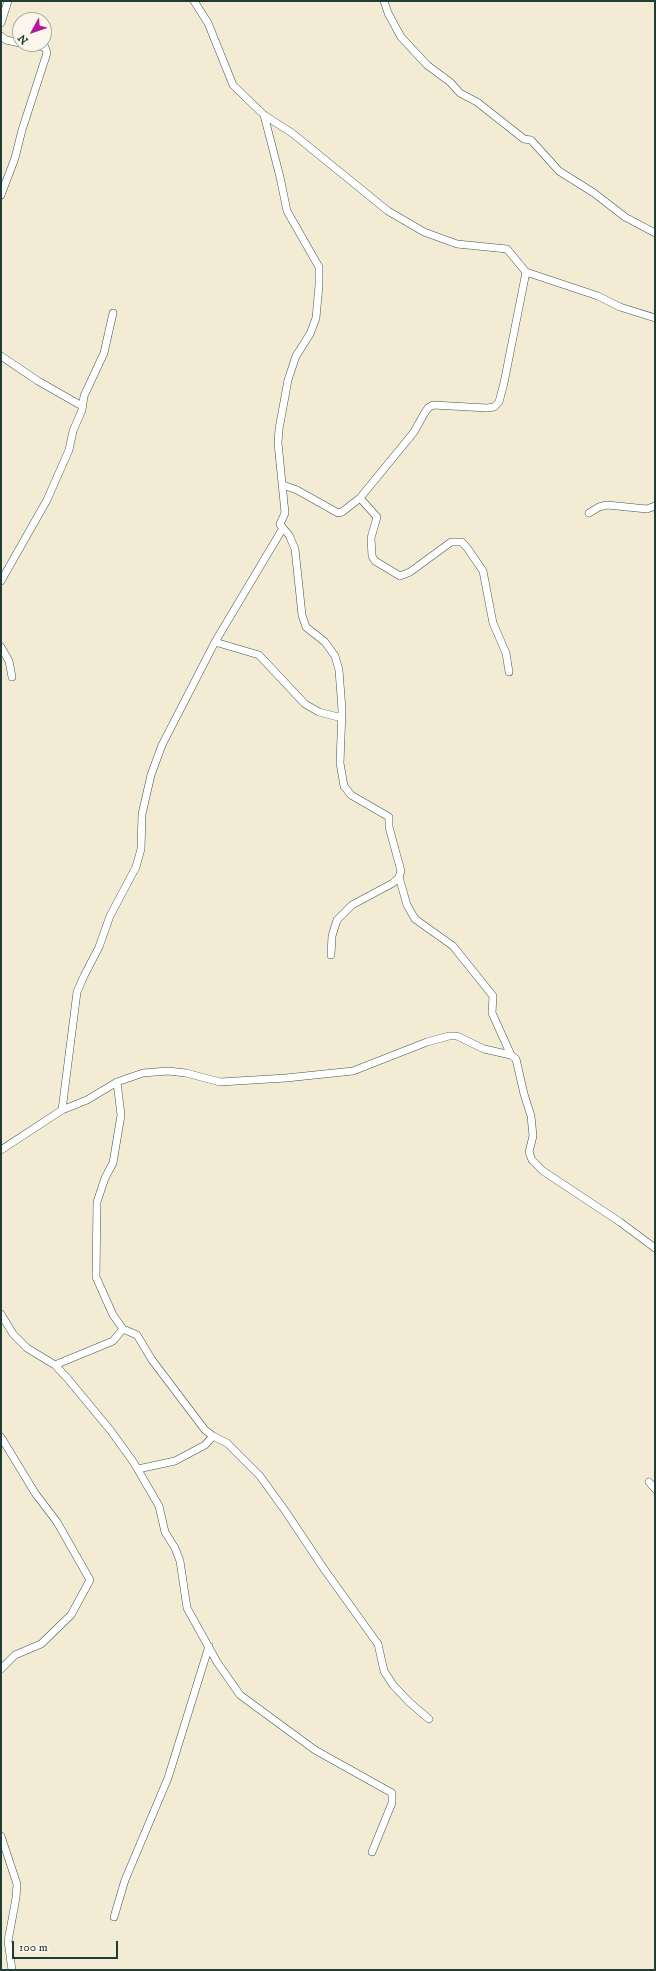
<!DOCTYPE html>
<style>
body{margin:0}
#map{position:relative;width:656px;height:1971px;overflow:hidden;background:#f4ebd5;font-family:"IM FELL DW Pica",serif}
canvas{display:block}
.frame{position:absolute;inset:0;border:2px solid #1f3d34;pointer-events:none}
.north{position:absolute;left:12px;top:12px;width:40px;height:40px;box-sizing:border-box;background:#fbf7ec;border:1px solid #a3ada2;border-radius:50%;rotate:230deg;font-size:11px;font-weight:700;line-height:16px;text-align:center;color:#1f3d34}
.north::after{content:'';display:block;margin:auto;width:14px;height:18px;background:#b5179e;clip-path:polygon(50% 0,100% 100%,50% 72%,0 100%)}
.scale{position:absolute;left:12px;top:1941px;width:106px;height:18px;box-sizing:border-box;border:2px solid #1f3d34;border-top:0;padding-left:5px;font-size:12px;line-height:14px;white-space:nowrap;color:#1f3d34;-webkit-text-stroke:3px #fbf7ec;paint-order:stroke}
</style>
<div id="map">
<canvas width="656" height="1971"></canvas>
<div class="frame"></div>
<div class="north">N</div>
<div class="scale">100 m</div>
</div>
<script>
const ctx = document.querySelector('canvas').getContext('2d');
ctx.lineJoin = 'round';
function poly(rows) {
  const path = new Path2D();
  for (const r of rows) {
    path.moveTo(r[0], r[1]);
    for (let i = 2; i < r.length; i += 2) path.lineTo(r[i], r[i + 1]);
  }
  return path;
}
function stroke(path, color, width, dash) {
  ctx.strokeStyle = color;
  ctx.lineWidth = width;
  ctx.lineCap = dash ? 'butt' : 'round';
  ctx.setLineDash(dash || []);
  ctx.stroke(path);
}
const street = poly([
 [194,1,208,23,233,85,264,115,292,133,388,211,424,232,457,244,507,249,526,272,598,296,620,307,655,318],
 [384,1,388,13,401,37,427,65,450,82,460,93,477,102,524,139,531,140,559,171,594,193,625,217,655,233],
 [1,23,8,1],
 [1,36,6,40,20,43],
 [264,115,280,177,287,211,319,267,319,285,316,318,310,334,296,356,288,380,279,429,278,443,285,513,280,524],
 [1,195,15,158,22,130,47,53,45,47,25,44],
 [1,356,38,381,82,406],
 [283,485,297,490,338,513,342,512,360,498,414,432,424,414,428,408,433,405,487,408,494,407,499,402,504,383,526,272],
 [360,498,377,517,371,538,372,556,375,561,400,576,410,572,451,542,462,542,468,549,483,571,493,623,506,653,509,672],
 [589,513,599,507,607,505,647,509,655,506],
 [281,526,289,535,295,549,302,615,306,627,325,642,335,656,339,670,342,710,340,763,344,786,351,795,389,817,389,827,401,871,399,877,393,883,352,905,337,920,332,936,331,955],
 [1,581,47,500,69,450,73,431,82,410,84,396,104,353,113,313],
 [215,642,259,655,305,704,319,712,342,718],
 [1,647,9,661,12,677],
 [399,877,407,905,415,919,453,946,493,996,492,1013,511,1055],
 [117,1082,121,1115,113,1163,105,1178,97,1202,96,1277,113,1315,123,1329],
 [62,1110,77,992,84,976,99,947,110,916,136,867,141,849,142,814,151,775,162,745,215,642,283,528,280,524],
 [1,1150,62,1110,87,1100,117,1082,143,1073,168,1071,186,1073,220,1082,286,1078,353,1071,427,1042,449,1036,457,1036,484,1049,511,1055,516,1059,524,1094,531,1116,533,1136,529,1152,532,1160,543,1171,620,1222,655,1248],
 [1,1314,13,1334,27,1348,55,1365,68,1379,111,1431,134,1463,159,1506,165,1532,175,1548,180,1561,187,1608,217,1662,240,1695,315,1750,392,1793,392,1803,372,1852],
 [55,1365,113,1341,123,1329,137,1335,152,1360,205,1430,213,1436,205,1445,175,1461,138,1469],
 [213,1436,227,1443,260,1476,286,1512,324,1569,375,1640,378,1644,384,1671,393,1685,409,1702,429,1719],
 [1,1437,35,1493,57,1522,90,1580,71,1615,41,1644,15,1655,1,1669],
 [649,1482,655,1489],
 [1,1836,17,1884,16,1898,8,1941,12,1970],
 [114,1917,125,1880,168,1778,209,1646]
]);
stroke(street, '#3f574c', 8);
stroke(street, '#fff', 7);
</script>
